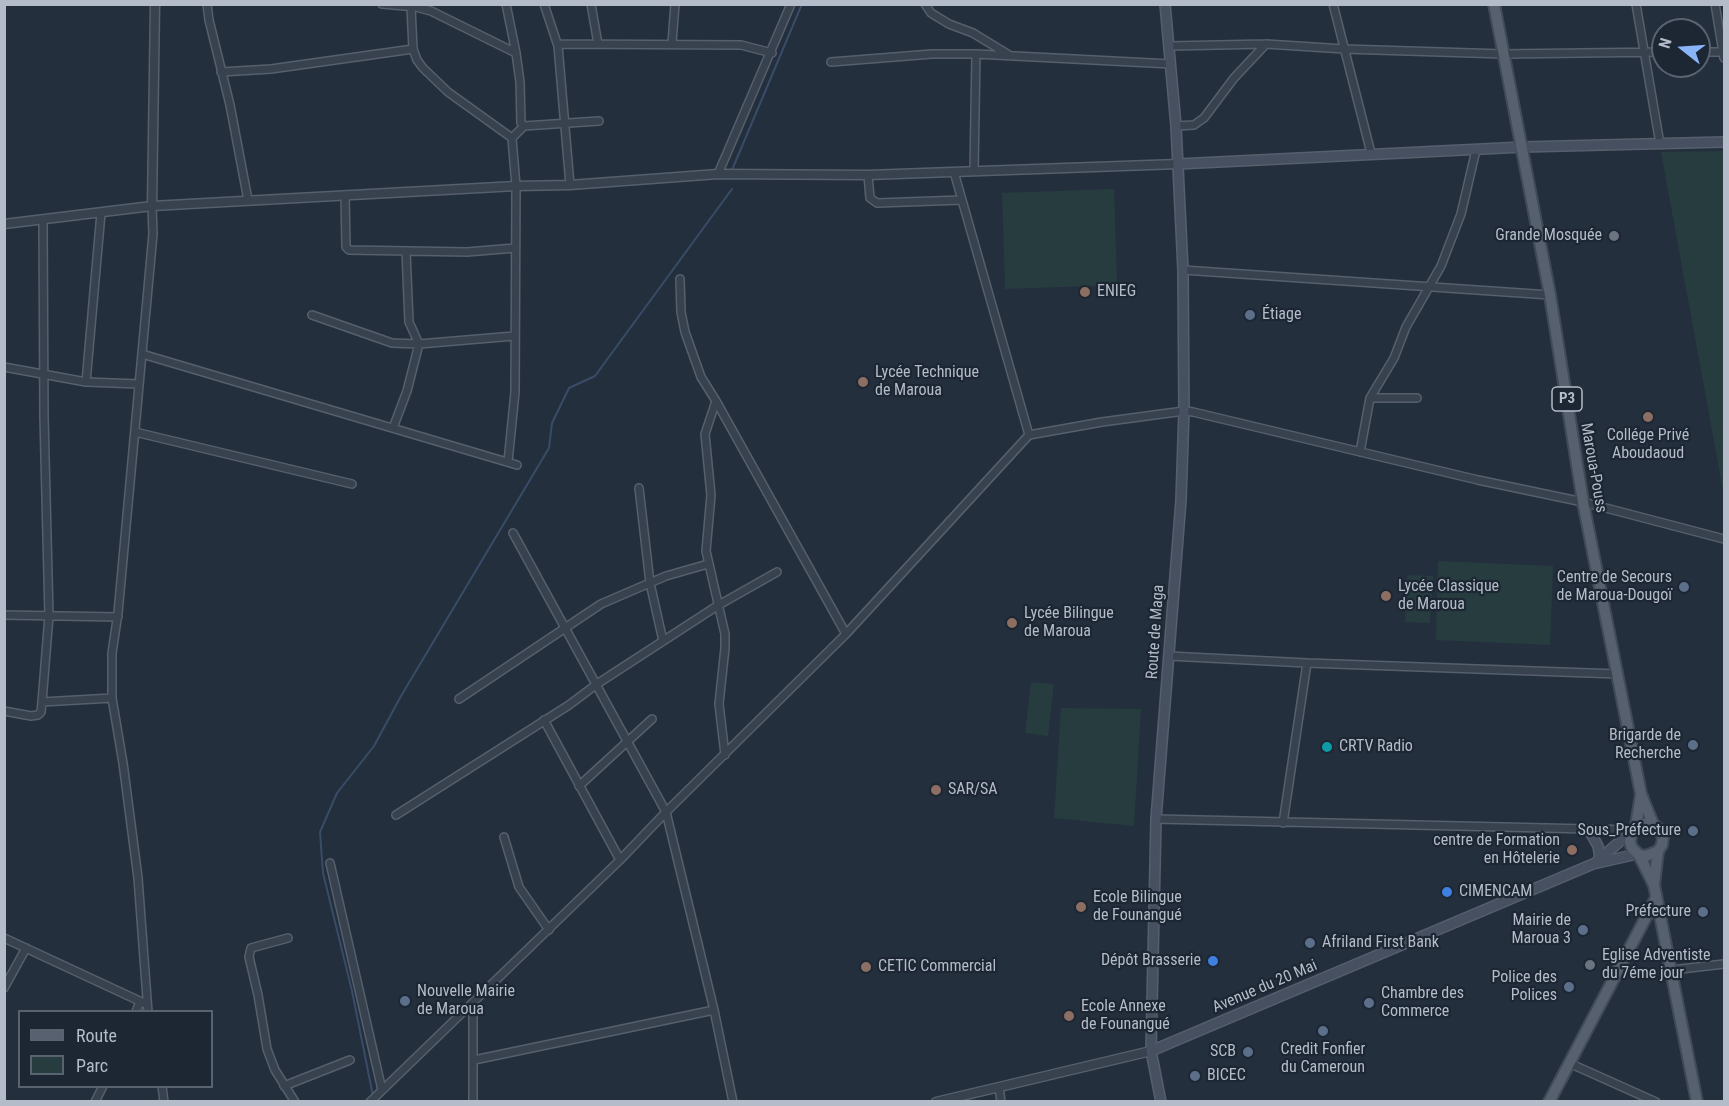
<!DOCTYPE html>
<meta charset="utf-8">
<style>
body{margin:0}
#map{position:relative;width:1729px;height:1106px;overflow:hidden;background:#242f3e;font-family:"Roboto Condensed",sans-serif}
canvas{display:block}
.frame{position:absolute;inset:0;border:6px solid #b4bcc9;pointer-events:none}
.legend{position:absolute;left:18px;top:1010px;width:195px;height:78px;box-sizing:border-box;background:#1d2633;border:2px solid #59626f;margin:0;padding:8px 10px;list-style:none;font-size:18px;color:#b4bcc9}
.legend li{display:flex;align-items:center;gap:12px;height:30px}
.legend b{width:30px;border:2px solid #59626f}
.north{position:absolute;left:1651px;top:18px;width:60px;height:60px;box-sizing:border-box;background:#1d2633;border:2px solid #59626f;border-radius:50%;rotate:287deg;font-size:16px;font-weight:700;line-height:24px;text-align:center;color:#b4bcc9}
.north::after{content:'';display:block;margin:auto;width:21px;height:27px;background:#8ab4f8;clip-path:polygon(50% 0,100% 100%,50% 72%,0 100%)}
</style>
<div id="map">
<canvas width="1729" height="1106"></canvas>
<div class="frame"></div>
<ul class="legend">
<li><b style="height:8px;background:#56606e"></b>Route</li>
<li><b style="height:16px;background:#263c3f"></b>Parc</li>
</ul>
<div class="north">N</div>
</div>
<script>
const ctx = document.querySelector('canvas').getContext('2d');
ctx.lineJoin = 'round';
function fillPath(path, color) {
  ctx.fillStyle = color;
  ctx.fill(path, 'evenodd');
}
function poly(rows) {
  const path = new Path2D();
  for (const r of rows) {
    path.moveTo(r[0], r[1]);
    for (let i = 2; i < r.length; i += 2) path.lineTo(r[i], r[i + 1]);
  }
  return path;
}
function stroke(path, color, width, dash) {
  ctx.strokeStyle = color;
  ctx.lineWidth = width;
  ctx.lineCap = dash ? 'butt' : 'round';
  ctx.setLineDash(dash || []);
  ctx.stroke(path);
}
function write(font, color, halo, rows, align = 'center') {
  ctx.font = font + ' "Roboto Condensed",sans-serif';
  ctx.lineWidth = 4.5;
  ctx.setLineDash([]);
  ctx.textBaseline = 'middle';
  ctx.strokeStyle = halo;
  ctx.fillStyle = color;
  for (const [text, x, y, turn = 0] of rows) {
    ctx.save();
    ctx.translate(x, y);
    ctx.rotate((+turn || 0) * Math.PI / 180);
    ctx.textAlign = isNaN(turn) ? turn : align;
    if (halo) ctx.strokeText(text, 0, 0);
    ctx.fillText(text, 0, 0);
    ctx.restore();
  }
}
fillPath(poly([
 [1724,151,1724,496,1661,152],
 [1114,189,1117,285,1005,289,1002,193],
 [1438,561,1553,566,1550,645,1436,640],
 [1407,575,1433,576,1430,623,1405,622],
 [1031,682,1054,684,1048,736,1025,733],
 [1061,708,1141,709,1134,826,1054,818]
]), '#263c3f');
stroke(poly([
 [732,170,802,4],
 [373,1096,352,991,323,873,320,832,337,793,374,746,401,696,549,448,552,423,569,388,595,376,732,189]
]), '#394c67', 2);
const minor = poly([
 [207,4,209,20,230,105,248,200],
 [382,4,416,7,431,11,516,53],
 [506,4,516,53,520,82,521,123,524,126],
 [544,4,558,46,570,185],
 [591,4,598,44],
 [925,4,931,13,949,24,973,33,1009,55],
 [1333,4,1371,153],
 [1636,4,1660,144],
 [1715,4,1724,58],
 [411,7,413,49,417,60,423,68,448,92,512,138,516,186,515,392,508,462],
 [672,43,675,4],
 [558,44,741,45,772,53],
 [1170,46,1266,44,1344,49,1504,54,1663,52],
 [1699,52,1724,52],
 [831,62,932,54,976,54,1171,64],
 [221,72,271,69,413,49],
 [1176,126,1194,125,1204,118,1234,78,1266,44],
 [512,138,524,126,599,121],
 [974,171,976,54],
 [954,172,1029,435],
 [718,174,791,4],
 [868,175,870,198,877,203,962,200],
 [345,195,346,247,349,250,467,252,515,248],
 [1183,270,1550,295],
 [680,279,681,312,685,332,701,377,716,401],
 [312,315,392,343,419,344,514,336],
 [142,354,517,465],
 [4,367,86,382,139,384],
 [86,382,101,213],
 [1370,398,1417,398],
 [393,428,407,391,419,344,409,322,406,251],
 [135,432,352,484],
 [1360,452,1370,398,1394,358,1406,327,1441,266,1461,214,1476,150],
 [639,488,650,583,663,641],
 [513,533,666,812,714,1010,733,1102],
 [4,615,118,617],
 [1169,656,1307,663,1618,674],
 [459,699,601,604,666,576,708,564],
 [42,702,112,698],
 [4,711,31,716,38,715,41,712,42,702,49,616,44,417,43,220],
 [544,720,620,860],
 [725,755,719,704,725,648,725,634,706,551,711,495,705,434,716,401,846,634],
 [579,786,652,719],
 [396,815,569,705,597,684,717,606,777,572],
 [1156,819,1632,830],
 [1283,823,1307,663],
 [504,837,519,887,549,930],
 [330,863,382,1090],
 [4,938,146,1004],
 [288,938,251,948,249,957,258,995,267,1049,275,1070,295,1102],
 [1672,970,1724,964],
 [4,988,26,948],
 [136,1012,140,1001],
 [148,1012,138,878,123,763,112,698,112,653,118,613,153,234,152,206],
 [474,1060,714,1010],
 [1569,1063,1656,1102],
 [162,1086,164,1102],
 [284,1086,350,1060],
 [999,1087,1001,1102],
 [95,1102,103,1086],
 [370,1102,620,860,666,812,846,634,1029,435,1102,422,1184,411,1193,412,1478,480,1583,502,1724,539],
 [473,1102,473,1004]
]);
const tertiary = poly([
 [152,206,155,4],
 [4,224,152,206,516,186,570,185,718,174,868,175,1178,164],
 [936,1102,1151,1051]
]);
const secondary = poly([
 [1178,164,1523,147,1724,142],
 [1589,830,1598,846,1600,858],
 [1595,863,1632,831],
 [1151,1051,1593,864,1637,854],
 [1161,1102,1151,1051,1156,819,1181,500,1184,411,1183,270,1176,126,1165,4]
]);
const primary = poly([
 [1494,4,1550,295,1583,502,1641,794,1653,824,1659,829,1663,837,1662,845,1658,851,1646,856,1639,855,1632,848,1630,842,1632,830,1640,824,1653,824],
 [1636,826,1641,794],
 [1658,851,1654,885,1697,1102],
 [1639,855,1654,885],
 [1549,1102,1656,898]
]);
stroke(minor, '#565f6c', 10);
stroke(tertiary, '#565f6c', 11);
stroke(secondary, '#565f6c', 12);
stroke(primary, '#414a57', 14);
stroke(minor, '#38414e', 7);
stroke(tertiary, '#38414e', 8);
stroke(secondary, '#465061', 9);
stroke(primary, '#56606e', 10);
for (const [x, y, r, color] of [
 [1614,236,6,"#6b7280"],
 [1085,292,6,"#8d6e63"],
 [1250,315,6,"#5c6f8a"],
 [863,382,6,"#8d6e63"],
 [1648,417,6,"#8d6e63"],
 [1684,587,6,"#5c6f8a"],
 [1386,596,6,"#8d6e63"],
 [1012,623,6,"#8d6e63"],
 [1693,745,6,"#5c6f8a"],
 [1327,747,6,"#0f9aa8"],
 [936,790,6,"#8d6e63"],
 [1693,831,6,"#5c6f8a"],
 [1572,850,6,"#8d6e63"],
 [1447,892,6,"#3f7fe0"],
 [1081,907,6,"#8d6e63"],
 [1703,912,6,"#5c6f8a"],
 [1583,930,6,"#5c6f8a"],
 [1310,943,6,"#5c6f8a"],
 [1213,961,6,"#3f7fe0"],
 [1590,965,6,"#6b7280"],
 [866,967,6,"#8d6e63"],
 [1569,987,6,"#5c6f8a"],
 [405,1001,6,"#5c6f8a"],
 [1369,1003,6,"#5c6f8a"],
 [1069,1016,6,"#8d6e63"],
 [1323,1031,6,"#5c6f8a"],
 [1248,1052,6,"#5c6f8a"],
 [1195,1076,6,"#5c6f8a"]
]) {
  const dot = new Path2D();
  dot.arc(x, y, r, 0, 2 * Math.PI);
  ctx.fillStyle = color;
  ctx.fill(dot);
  stroke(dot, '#1d2633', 2);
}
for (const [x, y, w] of [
 [1567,399,30]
]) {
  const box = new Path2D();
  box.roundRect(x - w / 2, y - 12, w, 24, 4.5);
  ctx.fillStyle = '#1d2633';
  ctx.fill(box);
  stroke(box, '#b4bcc9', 1.5);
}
write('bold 15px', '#b4bcc9', null, [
 ["P3",1567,399]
]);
write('16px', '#b4bcc9', '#1d2633', [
 ["Grande Mosquée",1602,236,"right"],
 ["ENIEG",1097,292],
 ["Étiage",1262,315],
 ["Lycée Technique",875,373],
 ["de Maroua",875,391],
 ["Collége Privé",1648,436,"center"],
 ["Aboudaoud",1648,454,"center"],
 ["Centre de Secours",1672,578,"right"],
 ["de Maroua-Dougoï",1672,596,"right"],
 ["Lycée Classique",1398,587],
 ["de Maroua",1398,605],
 ["Lycée Bilingue",1024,614],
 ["de Maroua",1024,632],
 ["Brigarde de",1681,736,"right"],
 ["Recherche",1681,754,"right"],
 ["CRTV Radio",1339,747],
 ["SAR/SA",948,790],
 ["Sous_Préfecture",1681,831,"right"],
 ["centre de Formation",1560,841,"right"],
 ["en Hôtelerie",1560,859,"right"],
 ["CIMENCAM",1459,892],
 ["Ecole Bilingue",1093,898],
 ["de Founangué",1093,916],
 ["Préfecture",1691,912,"right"],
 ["Mairie de",1571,921,"right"],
 ["Maroua 3",1571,939,"right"],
 ["Afriland First Bank",1322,943],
 ["Eglise Adventiste",1602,956],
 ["du 7éme jour",1602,974],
 ["Dépôt Brasserie",1201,961,"right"],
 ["CETIC Commercial",878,967],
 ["Police des",1557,978,"right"],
 ["Polices",1557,996,"right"],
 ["Nouvelle Mairie",417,992],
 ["de Maroua",417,1010],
 ["Chambre des",1381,994],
 ["Commerce",1381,1012],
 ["Ecole Annexe",1081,1007],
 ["de Founangué",1081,1025],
 ["Credit Fonfier",1323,1050,"center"],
 ["du Cameroun",1323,1068,"center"],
 ["SCB",1236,1052,"right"],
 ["BICEC",1207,1076]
], 'left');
write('16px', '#b4bcc9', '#1d2633', [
 ["Maroua-Pouss",1593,468,80],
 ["Route de Maga",1156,632,-86],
 ["Avenue du 20 Mai",1265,987,-23]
]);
</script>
